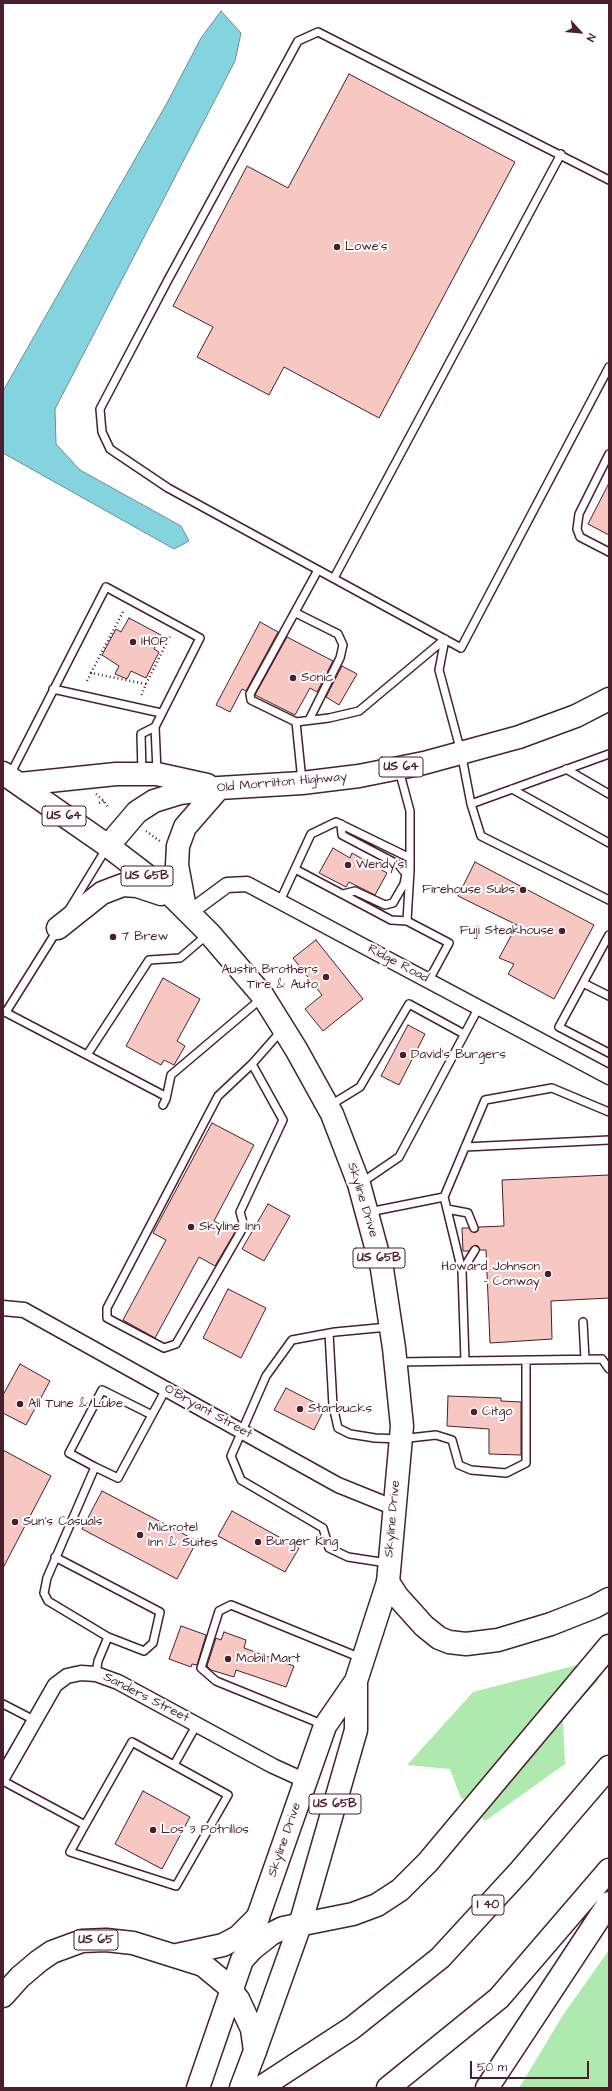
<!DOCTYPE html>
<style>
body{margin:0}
#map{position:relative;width:612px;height:2091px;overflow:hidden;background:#fff;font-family:"Architects Daughter",sans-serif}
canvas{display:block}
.frame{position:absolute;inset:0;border:4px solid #4a1f2b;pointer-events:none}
.north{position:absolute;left:560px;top:12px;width:40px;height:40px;-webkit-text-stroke:3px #fff;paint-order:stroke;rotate:117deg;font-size:11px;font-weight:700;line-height:16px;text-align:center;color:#4a1f2b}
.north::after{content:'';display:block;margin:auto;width:14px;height:18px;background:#4a1f2b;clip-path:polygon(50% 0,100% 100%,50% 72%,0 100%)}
.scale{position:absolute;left:470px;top:2061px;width:119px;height:18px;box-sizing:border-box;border:2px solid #4a1f2b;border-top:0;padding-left:5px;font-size:12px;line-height:14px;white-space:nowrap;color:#4a1f2b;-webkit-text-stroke:3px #fff;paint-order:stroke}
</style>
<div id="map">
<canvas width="612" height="2091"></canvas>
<div class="frame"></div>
<div class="north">N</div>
<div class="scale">50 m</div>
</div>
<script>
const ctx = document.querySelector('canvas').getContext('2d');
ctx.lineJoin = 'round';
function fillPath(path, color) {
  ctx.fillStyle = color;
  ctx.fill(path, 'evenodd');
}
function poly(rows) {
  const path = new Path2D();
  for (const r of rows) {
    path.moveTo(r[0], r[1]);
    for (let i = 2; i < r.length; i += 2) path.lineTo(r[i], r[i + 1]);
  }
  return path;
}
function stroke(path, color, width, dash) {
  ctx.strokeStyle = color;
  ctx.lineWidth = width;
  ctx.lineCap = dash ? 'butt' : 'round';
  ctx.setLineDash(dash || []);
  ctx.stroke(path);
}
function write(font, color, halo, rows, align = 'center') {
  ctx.font = font + ' "Architects Daughter",sans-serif';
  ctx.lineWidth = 4;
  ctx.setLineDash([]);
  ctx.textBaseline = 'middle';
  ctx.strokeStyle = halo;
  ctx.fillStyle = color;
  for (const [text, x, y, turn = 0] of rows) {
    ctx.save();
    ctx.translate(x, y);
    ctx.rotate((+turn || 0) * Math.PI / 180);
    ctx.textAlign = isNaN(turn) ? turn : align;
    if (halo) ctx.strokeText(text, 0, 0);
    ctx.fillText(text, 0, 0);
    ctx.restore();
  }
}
fillPath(poly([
 [577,1665,599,1680,563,1717,565,1764,485,1821,460,1796,450,1769,407,1765,473,1692],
 [609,1950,609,2088,519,2088,563,2015]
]), '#aee9ae');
const water = poly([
 [221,11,241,33,235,61,55,409,56,444,80,470,181,526,189,541,174,549,3,453,3,391,167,103,201,38,221,11]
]);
fillPath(water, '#84d4e0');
stroke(water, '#6d8c98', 1);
const building = poly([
 [349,74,515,162,379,418,284,367,269,395,197,357,213,327,173,306,247,166,288,188,349,74],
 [609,483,609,535,588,524,609,483],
 [129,618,161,635,154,649,159,652,146,678,131,671,127,679,115,674,119,666,102,655,116,629,121,632,129,618],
 [260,622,278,632,246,691,242,689,230,712,216,705,260,622],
 [287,637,333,661,317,692,310,688,295,715,255,695,287,637],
 [342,666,357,674,339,705,326,697,342,666],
 [333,848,350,858,352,853,387,873,375,895,349,882,346,887,319,873,333,848],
 [475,862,594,925,554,999,508,974,514,964,499,958,517,925,458,896,475,862],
 [316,940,363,999,323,1031,305,1009,322,995,293,958,316,940],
 [163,978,200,999,177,1041,185,1046,174,1065,164,1060,161,1065,126,1046,163,978],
 [408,1025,425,1034,399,1085,381,1076,408,1025],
 [212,1123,254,1145,214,1221,235,1232,215,1266,199,1257,155,1338,123,1320,166,1240,153,1233,212,1123],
 [609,1175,609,1298,551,1301,552,1339,490,1343,486,1250,480,1250,478,1246,475,1245,469,1251,463,1251,462,1228,469,1228,474,1233,478,1231,479,1227,504,1226,502,1180,609,1175],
 [268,1204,290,1216,264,1261,242,1249,268,1204],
 [228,1289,266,1308,241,1358,203,1338,228,1289],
 [20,1364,50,1381,26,1425,3,1413,3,1395,20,1364],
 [286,1388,325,1408,314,1430,274,1410,286,1388],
 [448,1396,501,1398,501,1401,521,1402,521,1455,489,1454,489,1429,447,1426,448,1396],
 [3,1450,51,1476,3,1568,3,1450],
 [102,1491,197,1541,177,1579,82,1529,102,1491],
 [232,1511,299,1548,285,1572,218,1536,232,1511],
 [181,1626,206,1635,197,1665,192,1664,191,1667,169,1659,181,1626],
 [224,1632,246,1640,244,1648,294,1666,286,1687,236,1670,234,1677,211,1670,207,1666,216,1638,221,1640,224,1632],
 [143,1791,190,1817,162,1869,115,1844,143,1791]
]);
fillPath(building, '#f7c7c1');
stroke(building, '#4a1f2b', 1);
const lane = poly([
 [609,180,318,32,298,41,169,278,100,409,102,432,110,449,168,488,461,648,609,367],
 [609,454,579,514,577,529,580,537,609,552],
 [334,578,561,154],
 [296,613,338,634,343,645,340,658,309,720],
 [445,639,439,670,461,752,471,804,481,836,609,900],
 [53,689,161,713],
 [296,722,251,700,250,694,318,570],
 [566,769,609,794],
 [399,770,410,811,410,870,407,921],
 [142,773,141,734,155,727],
 [10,775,106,587,200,638,155,727,157,771],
 [302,781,296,722,329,718,359,711,445,639],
 [512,789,609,843],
 [471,804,609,754],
 [341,824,342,835,399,865,406,874,404,884,393,903,385,905,355,891,343,894],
 [295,869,391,920,407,921,449,943,429,980],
 [280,901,311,834,336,822,410,858],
 [70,908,106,849],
 [609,935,559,1027,609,1053],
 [583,983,609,996],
 [3,1011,165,1096,166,1099,163,1105],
 [6,1012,58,929],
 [87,1055,149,960,180,958,207,935],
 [252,1064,283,1120,240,1212,244,1226,176,1344,164,1348,107,1318,107,1308,218,1096,252,1064,282,1030],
 [166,1099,171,1075,262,998],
 [329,1106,360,1087,409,1004,464,1034],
 [465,1147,609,1140],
 [361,1183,399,1157,479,1007],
 [444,1197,462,1271,465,1361],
 [447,1209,468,1213,474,1228],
 [369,1212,444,1197,485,1100,552,1088,609,1112],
 [462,1271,475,1250],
 [583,1322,585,1359],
 [329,1333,333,1406,338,1428,350,1434,375,1438,400,1439,436,1435,452,1440,459,1465,471,1470,506,1473,526,1463,526,1360],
 [397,1362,602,1359,609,1369],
 [95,1467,69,1453,102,1390,152,1415],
 [55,1557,160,1612,153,1643,144,1651,108,1637],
 [387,1563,348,1557,329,1548,323,1528,241,1480,231,1456,266,1376,292,1340,335,1332,388,1327],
 [96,1674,98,1661,108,1637,48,1601,44,1593,47,1578,95,1467,118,1478,166,1389],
 [3,1704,34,1720],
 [324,1725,216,1681,201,1668,219,1611,231,1605,361,1658],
 [174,1765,197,1724],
 [3,1781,85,1825,132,1742,228,1795,176,1886,70,1852,85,1825]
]);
const street = poly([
 [189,913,227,885,247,884,609,1077],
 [3,1308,24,1310,338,1485,395,1508],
 [3,1776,55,1685,67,1676,81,1673,96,1674,118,1682,273,1766,306,1781]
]);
const primary = poly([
 [3,773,108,846,167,891,209,933,263,996,296,1049,332,1114,359,1184,382,1269,394,1348,402,1426,388,1582,356,1681,325,1726,252,1934],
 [20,784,116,774,157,774,207,785],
 [108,846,137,812,154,801,180,793,219,788,302,783,359,776,424,763,519,737,576,716,609,699],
 [185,908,177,865,178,846,185,827,219,788],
 [58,928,102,893,115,888,123,885,137,886,161,894],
 [255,2051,300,1925,356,1730,356,1681]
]);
const highway = poly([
 [388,1582,397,1596,424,1626,439,1638,449,1642,466,1644,498,1640,551,1624,594,1607,609,1599],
 [177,1955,223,1945,238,1937,258,1917],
 [3,1996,20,1977,39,1961,52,1952,82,1941,106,1940,133,1943,203,1965,226,1984,238,1999,252,2029,255,2051,241,2088],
 [198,2088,242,1960,252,1949,271,1934,283,1928,353,1914,377,1905,400,1890,428,1862,609,1646],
 [260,2088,352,2028,440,1958,520,1871,609,1767],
 [388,2088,499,1998,609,1870],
 [487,2088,609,1903]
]);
stroke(lane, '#4a1f2b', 10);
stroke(street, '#4a1f2b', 17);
stroke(primary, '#4a1f2b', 25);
stroke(highway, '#4a1f2b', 25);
stroke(poly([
 [91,673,124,610],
 [87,681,91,673,146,684,141,696],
 [146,684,171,634],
 [96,794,104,801,108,807],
 [99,803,104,801],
 [146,831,161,842]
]), '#4a1f2b', 2.5, [1, 3]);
stroke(lane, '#fff', 7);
stroke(street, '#fff', 14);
stroke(primary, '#fff', 22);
stroke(highway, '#fff', 22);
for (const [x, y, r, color] of [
 [337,247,4,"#4a1f2b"],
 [133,642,4,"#4a1f2b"],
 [293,678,4,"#4a1f2b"],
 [348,865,4,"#4a1f2b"],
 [523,890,4,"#4a1f2b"],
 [562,931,4,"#4a1f2b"],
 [113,937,4,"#4a1f2b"],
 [326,977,4,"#4a1f2b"],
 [403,1055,4,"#4a1f2b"],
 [191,1227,4,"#4a1f2b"],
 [548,1274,4,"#4a1f2b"],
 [20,1404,4,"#4a1f2b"],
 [300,1409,4,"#4a1f2b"],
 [474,1412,4,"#4a1f2b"],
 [15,1522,4,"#4a1f2b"],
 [140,1535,4,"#4a1f2b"],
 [258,1542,4,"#4a1f2b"],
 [228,1659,4,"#4a1f2b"],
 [153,1830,4,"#4a1f2b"]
]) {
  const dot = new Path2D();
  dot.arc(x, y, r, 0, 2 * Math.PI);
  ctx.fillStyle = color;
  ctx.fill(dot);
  stroke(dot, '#fff', 1.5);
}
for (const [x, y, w] of [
 [401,767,44],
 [64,816,44],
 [147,876,52],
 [379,1258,52],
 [335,1804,52],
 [488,1905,32],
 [96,1940,44]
]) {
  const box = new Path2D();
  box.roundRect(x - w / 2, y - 10, w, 20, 3);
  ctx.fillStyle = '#fff';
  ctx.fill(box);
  stroke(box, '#4a1f2b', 1);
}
write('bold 12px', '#4a1f2b', null, [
 ["US 64",401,767],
 ["US 64",64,816],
 ["US 65B",147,876],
 ["US 65B",379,1258],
 ["US 65B",335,1804],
 ["I 40",488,1905],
 ["US 65",96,1940]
]);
write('13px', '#4a1f2b', '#fff', [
 ["Lowe's",345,247],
 ["IHOP",141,642],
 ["Sonic",301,678],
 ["Wendy's",356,865],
 ["Firehouse Subs",515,890,"right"],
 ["Fuji Steakhouse",554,931,"right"],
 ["7 Brew",121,937],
 ["Austin Brothers",318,970,"right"],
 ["Tire & Auto",318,985,"right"],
 ["David's Burgers",411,1055],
 ["Skyline Inn",199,1227],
 ["Howard Johnson",540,1267,"right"],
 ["- Conway",540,1282,"right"],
 ["All Tune & Lube",28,1404],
 ["Starbucks",308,1409],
 ["Citgo",482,1412],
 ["Sun's Casuals",23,1522],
 ["Microtel",148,1528],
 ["Inn & Suites",148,1543],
 ["Burger King",266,1542],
 ["Mobil Mart",236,1659],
 ["Los 3 Potrillos",161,1830]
], 'left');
write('13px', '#4a1f2b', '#fff', [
 ["Old Morrilton Highway",282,783,-5],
 ["Ridge Road",398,964,28],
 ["Skyline Drive",362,1200,73],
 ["O'Bryant Street",208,1412,29],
 ["Skyline Drive",393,1519,-85],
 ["Sanders Street",146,1698,27],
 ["Skyline Drive",285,1840,-71]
]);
</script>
